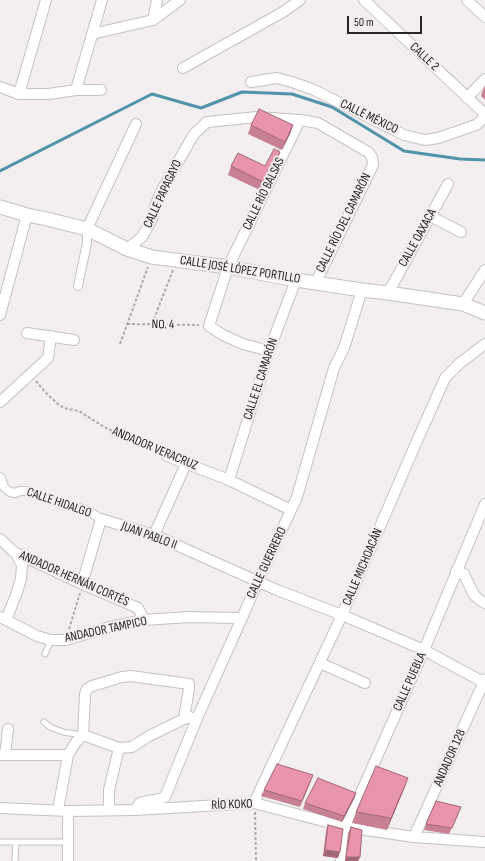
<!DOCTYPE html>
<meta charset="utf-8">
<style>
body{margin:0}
#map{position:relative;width:485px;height:861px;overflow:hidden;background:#f3eeef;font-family:"Sofia Sans Condensed",sans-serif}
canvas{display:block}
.scale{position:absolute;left:347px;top:16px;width:75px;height:18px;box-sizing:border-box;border:2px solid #272525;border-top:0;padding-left:5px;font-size:12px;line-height:14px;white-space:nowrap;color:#272525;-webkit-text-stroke:3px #f3eeef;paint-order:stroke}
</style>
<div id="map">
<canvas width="485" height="861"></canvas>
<div class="scale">50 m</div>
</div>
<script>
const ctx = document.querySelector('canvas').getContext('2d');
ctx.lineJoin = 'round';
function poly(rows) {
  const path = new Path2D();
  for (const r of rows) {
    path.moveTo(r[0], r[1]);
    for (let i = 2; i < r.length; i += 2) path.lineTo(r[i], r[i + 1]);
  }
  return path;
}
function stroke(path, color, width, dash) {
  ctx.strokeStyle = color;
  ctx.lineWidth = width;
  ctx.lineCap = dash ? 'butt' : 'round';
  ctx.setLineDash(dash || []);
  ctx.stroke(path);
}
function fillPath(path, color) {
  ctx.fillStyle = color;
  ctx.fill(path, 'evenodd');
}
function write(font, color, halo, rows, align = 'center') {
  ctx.font = font + ' "Sofia Sans Condensed",sans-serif';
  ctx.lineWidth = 4;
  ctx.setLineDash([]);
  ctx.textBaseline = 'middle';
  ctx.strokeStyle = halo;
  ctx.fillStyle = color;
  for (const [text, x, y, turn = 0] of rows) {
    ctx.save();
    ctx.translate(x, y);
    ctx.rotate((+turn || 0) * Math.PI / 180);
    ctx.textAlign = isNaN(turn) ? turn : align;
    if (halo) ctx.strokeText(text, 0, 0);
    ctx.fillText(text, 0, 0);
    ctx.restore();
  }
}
stroke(poly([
 [0,171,152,94,201,108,242,92,292,94,332,107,404,151,460,159,485,160]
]), '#4f94a9', 3);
const service = poly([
 [45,654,51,640],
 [44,722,50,727,63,732,82,735],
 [0,842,68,842],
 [15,861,16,842]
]);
const pedestrian = poly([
 [78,286,87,243,87,229],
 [0,477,1,478,4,487,10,492,15,493,20,491,27,491,55,501,62,505,73,506,88,511,101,519]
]);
const minor = poly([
 [364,0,485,114],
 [467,0,485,17],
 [153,20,157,0],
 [92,34,153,20,180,0],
 [183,68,283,12,300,0],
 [251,82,277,78,292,82,312,89,404,135,425,140,438,138,476,125,485,117],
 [0,87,19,94,49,94,76,90,101,90],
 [76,90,102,0],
 [19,94,46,0],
 [467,98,485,79],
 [430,216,461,232],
 [87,229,136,124],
 [127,249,142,237,152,219,155,206,162,190,194,134,207,122,257,117,300,120,318,123,368,152,372,157,373,165,316,282],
 [388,293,448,184],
 [463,304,485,270],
 [0,315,27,215],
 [27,333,74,340],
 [269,351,243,344,223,335,209,326,228,267,300,120],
 [0,402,48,358,51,336],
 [167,456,229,480,291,510],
 [229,480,269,351,296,280],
 [154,535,186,464],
 [0,539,14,552,82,584,138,608,144,620],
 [456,571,464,574,474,595,481,601,485,603],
 [82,584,101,519,154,535,277,590,342,615,424,650,485,683],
 [0,617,37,636,51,640,66,640,110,627,144,620,189,617,242,618],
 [6,620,16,595,21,579,22,565,16,554,14,552],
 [320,663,365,683],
 [83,735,119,748,132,747,149,736,184,719,190,717],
 [0,755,68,755],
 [5,755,8,729],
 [254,803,342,615,413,450,445,378,460,363,477,350,485,344],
 [0,808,68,811,135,810,254,803,346,827,414,837,485,842],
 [58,810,68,755,76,742,83,735,85,694,87,689,92,686,122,677,131,676,189,684,189,689,184,719],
 [109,810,109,790,119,748],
 [135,810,140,803,143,802,160,799,165,797,198,716,242,618,258,581,291,510,297,497,334,368,344,348,362,290],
 [414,837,485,679],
 [68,861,68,811],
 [341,861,346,827,424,650,485,504]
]);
const tertiary = poly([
 [0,207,27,215,47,219,87,229,127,249,152,257,228,267,296,280,362,290,388,293,463,304,485,313]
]);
stroke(service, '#c6c1c2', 7);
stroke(pedestrian, '#c6c1c2', 10);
stroke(minor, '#c6c1c2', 12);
stroke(tertiary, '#c6c1c2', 15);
stroke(poly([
 [127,324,199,325],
 [152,324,173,270],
 [120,344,148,267],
 [36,381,46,393,58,404,64,408,79,411,104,427,158,452],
 [69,629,80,593],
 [255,812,256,861]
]), '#afabac', 2, [3, 2]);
stroke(service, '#fff', 5);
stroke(pedestrian, '#fff', 8);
stroke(minor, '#fff', 10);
stroke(tertiary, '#fff', 13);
fillPath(poly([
 [485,85,485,100,481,96],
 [251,125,293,125,290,134,282,150,248,134],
 [280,152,277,161,262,191,228,175,231,166,265,166],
 [408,778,404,789,387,830,352,823,356,812],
 [311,781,300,807,261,796,264,790],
 [356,793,354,799,342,822,303,809,305,803],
 [459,813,449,834,424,830,426,824],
 [328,825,338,858,323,856,326,831],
 [351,827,360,857,358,861,345,861,348,833]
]), '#c88093');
fillPath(poly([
 [293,125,290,134,282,150,285,142],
 [280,152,277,161,262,191,265,183],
 [408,778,404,789,387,830,391,818],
 [356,793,354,799,342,822,344,816],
 [325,850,340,852,338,858,323,856],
 [346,857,360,857,358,861,345,861]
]), '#a26878');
const building = poly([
 [259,109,293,125,285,142,251,125,259,109],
 [274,149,280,152,265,183,231,166,238,153,265,166,274,149],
 [277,764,313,775,302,801,264,790,277,764],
 [376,766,408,778,391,818,356,812,376,766],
 [318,778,356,793,344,816,305,803,318,778],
 [436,801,461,807,452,828,426,824,436,801],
 [328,825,343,829,340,852,325,850,328,825],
 [351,827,362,830,360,857,346,857,351,827]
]);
fillPath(building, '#e895ab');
stroke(building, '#a26878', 1);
write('13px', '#272525', '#f3eeef', [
 ["CALLE 2",424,57,43],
 ["CALLE MÉXICO",369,117,26],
 ["CALLE PAPAGAYO",163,194,-65],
 ["CALLE RÍO BALSAS",264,194,-64],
 ["CALLE RÍO DEL CAMARÓN",344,223,-64],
 ["CALLE OAXACA",418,238,-61],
 ["CALLE JOSÉ LÓPEZ PORTILLO",240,270,9],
 ["NO. 4",163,325,1],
 ["CALLE EL CAMARÓN",261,379,-72],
 ["ANDADOR VERACRUZ",155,449,23],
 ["CALLE HIDALGO",59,503,19],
 ["JUAN PABLO II",149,536,20],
 ["CALLE GUERRERO",267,563,-65],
 ["CALLE MICHOACÁN",363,567,-67],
 ["ANDADOR HERNÁN CORTÉS",74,579,24],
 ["ANDADOR TAMPICO",106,630,-12],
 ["CALLE PUEBLA",410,682,-66],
 ["ANDADOR 128",450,758,-66],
 ["RÍO KOKO",232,805,-2]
]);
</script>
